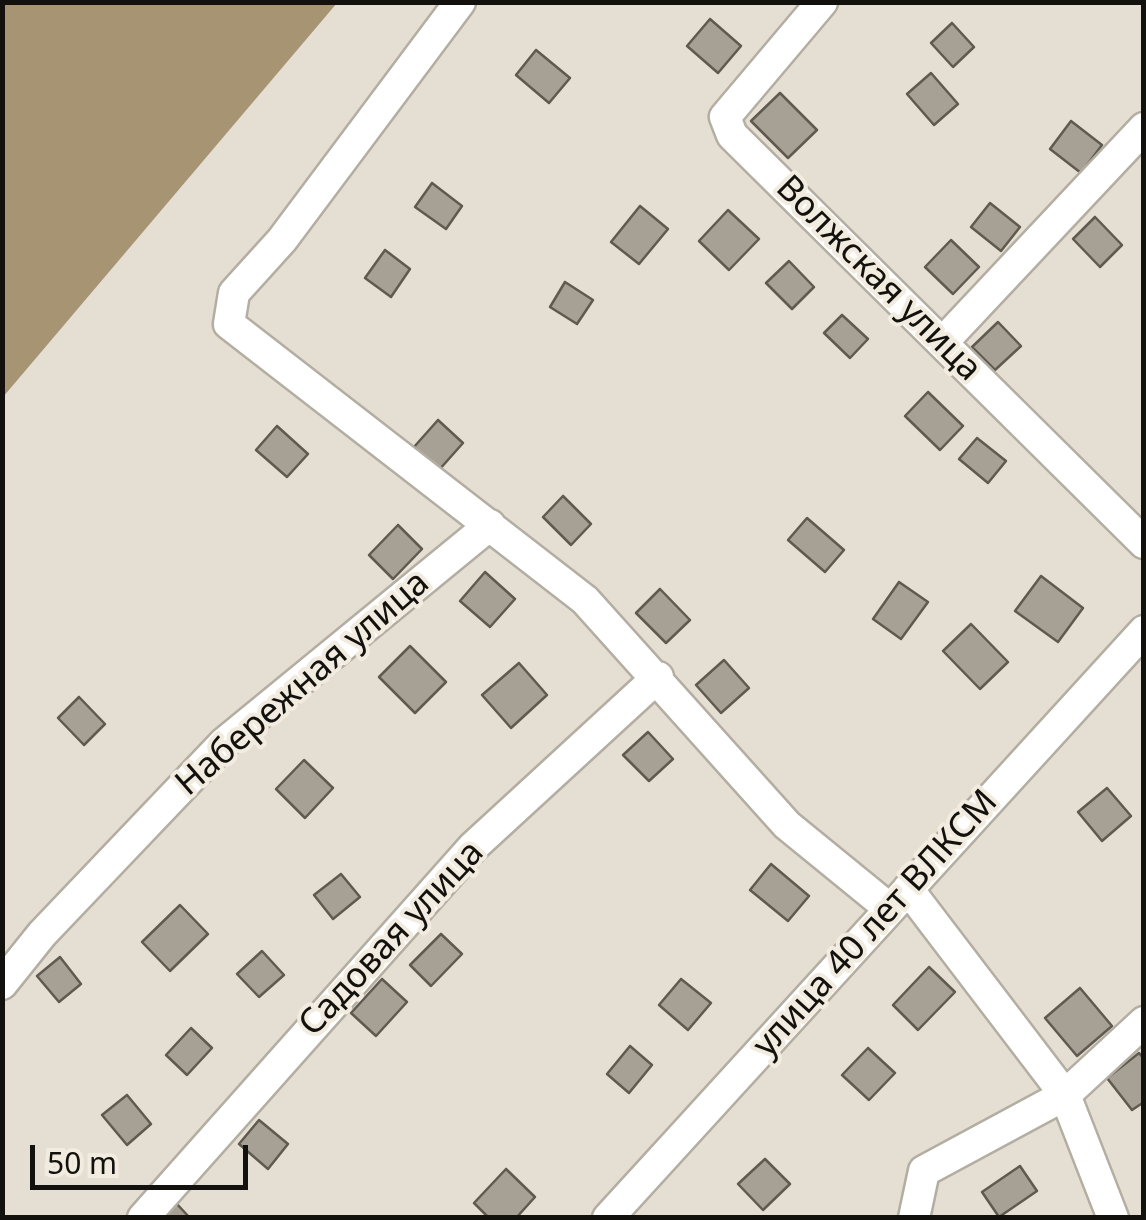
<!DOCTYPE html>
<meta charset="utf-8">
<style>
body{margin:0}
#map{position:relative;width:1146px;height:1220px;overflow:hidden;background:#e5ded2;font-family:"Noto Sans",sans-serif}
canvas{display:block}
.frame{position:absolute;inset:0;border:5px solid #13110d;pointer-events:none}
.scale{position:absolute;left:30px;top:1145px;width:218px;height:45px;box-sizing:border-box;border:5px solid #13110d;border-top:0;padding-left:12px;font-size:30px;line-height:35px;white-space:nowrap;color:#13110d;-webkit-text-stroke:8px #f2ebdf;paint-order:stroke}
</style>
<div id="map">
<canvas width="1146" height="1220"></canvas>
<div class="frame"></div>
<div class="scale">50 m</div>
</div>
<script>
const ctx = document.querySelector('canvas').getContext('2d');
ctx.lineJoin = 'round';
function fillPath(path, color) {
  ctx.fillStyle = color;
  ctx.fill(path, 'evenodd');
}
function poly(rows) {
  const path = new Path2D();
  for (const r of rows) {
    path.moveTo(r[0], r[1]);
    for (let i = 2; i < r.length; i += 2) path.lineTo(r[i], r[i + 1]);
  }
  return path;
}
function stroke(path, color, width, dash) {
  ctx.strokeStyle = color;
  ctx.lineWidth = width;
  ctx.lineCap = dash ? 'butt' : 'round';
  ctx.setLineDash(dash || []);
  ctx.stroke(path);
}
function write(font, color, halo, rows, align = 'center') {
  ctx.font = font + ' "Noto Sans",sans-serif';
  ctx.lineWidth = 8;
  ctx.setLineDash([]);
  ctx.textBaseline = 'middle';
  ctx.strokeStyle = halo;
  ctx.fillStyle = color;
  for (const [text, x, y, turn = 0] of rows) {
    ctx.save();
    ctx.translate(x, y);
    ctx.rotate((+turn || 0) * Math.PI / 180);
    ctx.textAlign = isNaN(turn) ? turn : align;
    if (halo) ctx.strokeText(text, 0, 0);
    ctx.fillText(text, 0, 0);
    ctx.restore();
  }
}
fillPath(poly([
 [3,2,337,3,3,397,2,3]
]), '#a69473');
const building = poly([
 [710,19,741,46,718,73,687,46,710,19],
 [952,23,974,47,953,67,931,43,952,23],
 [536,50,570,78,549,103,516,75,536,50],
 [931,73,958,104,934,125,907,94,931,73],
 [780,93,817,130,788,158,751,121,780,93],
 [1071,121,1102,145,1081,173,1050,149,1071,121],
 [432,183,462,206,446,229,415,207,432,183],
 [990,203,1020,227,1001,251,971,227,990,203],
 [640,206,668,229,639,264,611,242,640,206],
 [728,210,759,239,729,270,699,241,728,210],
 [1095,217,1122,245,1100,267,1073,239,1095,217],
 [951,240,979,267,953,294,925,267,951,240],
 [385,250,410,269,391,297,365,278,385,250],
 [789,261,814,287,792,309,766,283,789,261],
 [565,282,593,300,577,324,550,307,565,282],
 [842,315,868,339,850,358,824,333,842,315],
 [998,322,1021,346,995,370,972,347,998,322],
 [928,392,963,426,940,450,905,416,928,392],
 [438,420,463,443,439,470,414,447,438,420],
 [277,426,308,454,287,477,256,450,277,426],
 [977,438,1006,461,988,483,959,459,977,438],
 [563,496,591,524,571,545,543,517,563,496],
 [807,518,844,550,825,572,788,540,807,518],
 [398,525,422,549,393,579,369,555,398,525],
 [485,572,515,599,490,627,460,601,485,572],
 [1041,576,1083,608,1058,642,1015,611,1041,576],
 [899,582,928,602,901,639,873,619,899,582],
 [660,589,690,620,666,643,636,613,660,589],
 [971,624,1008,662,980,689,943,651,971,624],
 [410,646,446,682,415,713,379,677,410,646],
 [724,660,749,688,721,713,696,685,724,660],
 [519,663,547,695,511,728,482,695,519,663],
 [79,697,105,724,84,745,58,718,79,697],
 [648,732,673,759,649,781,623,755,648,732],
 [304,760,333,788,305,818,276,789,304,760],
 [1107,788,1131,816,1102,841,1078,812,1107,788],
 [771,864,809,896,788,921,750,890,771,864],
 [341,874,360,897,333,919,314,895,341,874],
 [180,905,208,934,170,971,142,942,180,905],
 [441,934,462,954,431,986,410,965,441,934],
 [262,951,284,975,259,997,237,974,262,951],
 [60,957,81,984,59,1002,37,976,60,957],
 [929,967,955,992,918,1030,893,1005,929,967],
 [382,979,407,1002,376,1036,351,1013,382,979],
 [681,979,711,1003,688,1030,659,1005,681,979],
 [1080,988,1112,1026,1077,1056,1045,1018,1080,988],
 [191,1028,212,1048,187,1075,166,1055,191,1028],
 [630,1046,652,1065,629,1093,607,1074,630,1046],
 [868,1048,895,1073,869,1100,842,1075,868,1048],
 [1139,1053,1144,1059,1144,1102,1132,1110,1107,1078,1139,1053],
 [127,1095,151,1124,127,1145,102,1115,127,1095],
 [259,1120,288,1144,268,1169,239,1144,259,1120],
 [765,1159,790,1184,763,1210,738,1184,765,1159],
 [1020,1166,1037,1191,999,1217,982,1192,1020,1166],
 [506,1169,535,1197,516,1218,489,1218,474,1203,506,1169],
 [176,1203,190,1218,161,1218,176,1203]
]);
fillPath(building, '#a7a195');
stroke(building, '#5f5a50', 2.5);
const minor = poly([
 [460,2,282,240,234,293,229,324,585,600,787,825,890,909],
 [822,2,725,117,732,135,1144,543],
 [942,343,1144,128],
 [908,889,1065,1095,1113,1218],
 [2,984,42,934,224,743,490,525],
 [143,1218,473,847,658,677],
 [608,1218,1144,631],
 [914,1218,924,1171,1065,1095,1144,1022]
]);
stroke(minor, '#b4aea2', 35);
stroke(minor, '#fff', 30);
write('35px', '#13110d', '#f2ebdf', [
 ["Волжская улица",878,279,45],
 ["Набережная улица",303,684,-41],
 ["улица 40 лет ВЛКСМ",876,924,-48],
 ["Садовая улица",392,939,-47]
]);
</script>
